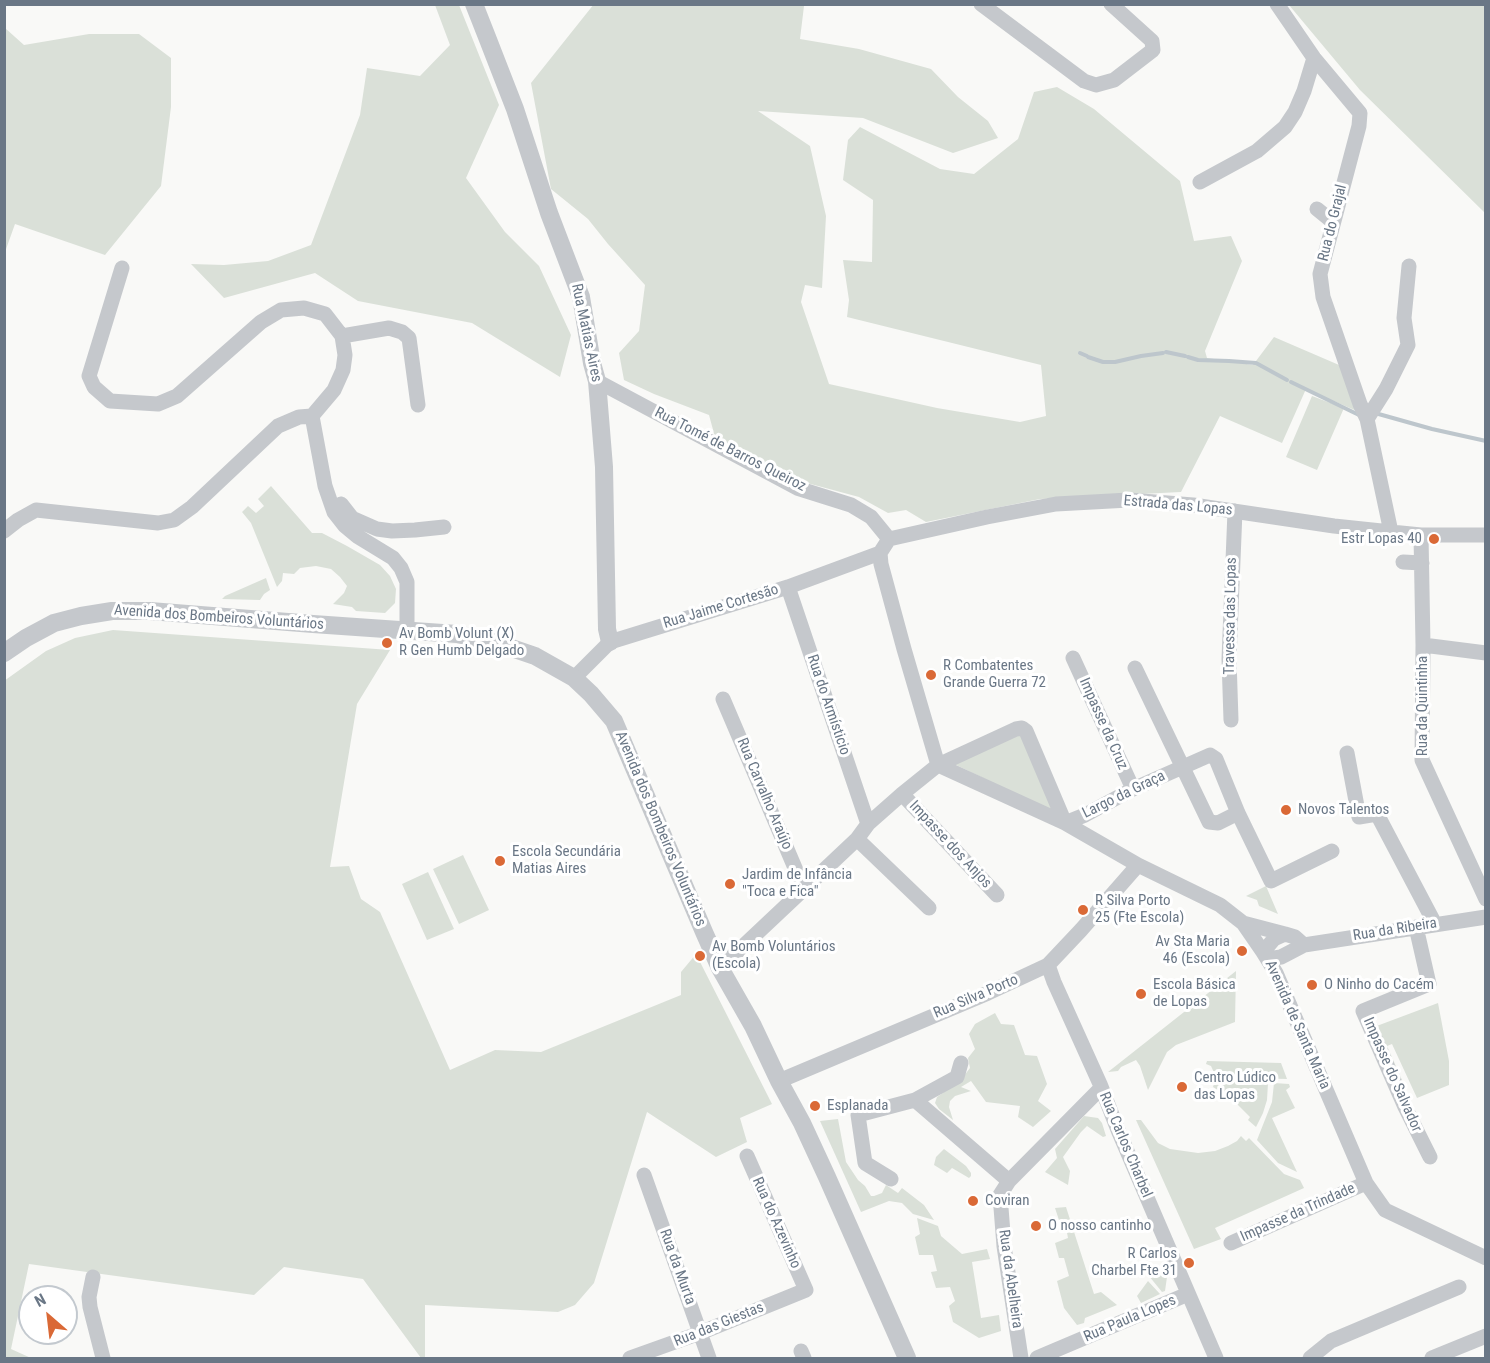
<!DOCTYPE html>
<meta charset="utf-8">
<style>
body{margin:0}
#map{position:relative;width:1490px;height:1363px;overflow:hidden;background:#f9f9f7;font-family:"Roboto Condensed",sans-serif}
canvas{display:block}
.frame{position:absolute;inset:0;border:6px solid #6a7786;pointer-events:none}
.north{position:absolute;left:18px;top:1285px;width:60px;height:60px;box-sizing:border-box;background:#fff;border:2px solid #c3c9cf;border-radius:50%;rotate:332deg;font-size:16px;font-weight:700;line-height:24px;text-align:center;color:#6a7786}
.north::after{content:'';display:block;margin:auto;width:21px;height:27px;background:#da6936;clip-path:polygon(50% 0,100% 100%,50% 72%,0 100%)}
</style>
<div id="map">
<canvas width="1490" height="1363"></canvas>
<div class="frame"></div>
<div class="north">N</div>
</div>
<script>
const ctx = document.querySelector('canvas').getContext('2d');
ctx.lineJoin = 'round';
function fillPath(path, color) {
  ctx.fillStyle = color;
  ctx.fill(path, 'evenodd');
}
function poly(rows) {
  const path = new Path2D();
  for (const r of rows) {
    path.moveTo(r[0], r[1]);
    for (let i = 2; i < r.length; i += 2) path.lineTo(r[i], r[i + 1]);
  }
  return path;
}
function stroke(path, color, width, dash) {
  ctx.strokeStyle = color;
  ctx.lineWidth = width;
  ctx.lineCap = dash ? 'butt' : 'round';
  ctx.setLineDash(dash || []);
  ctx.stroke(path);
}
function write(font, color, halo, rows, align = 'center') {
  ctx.font = font + ' "Roboto Condensed",sans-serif';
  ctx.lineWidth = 6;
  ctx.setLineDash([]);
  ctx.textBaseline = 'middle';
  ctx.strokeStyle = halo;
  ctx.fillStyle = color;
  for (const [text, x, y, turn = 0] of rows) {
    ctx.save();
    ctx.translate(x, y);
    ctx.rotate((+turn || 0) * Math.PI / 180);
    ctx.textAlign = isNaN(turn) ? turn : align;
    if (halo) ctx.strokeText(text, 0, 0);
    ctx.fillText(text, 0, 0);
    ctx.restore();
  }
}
fillPath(poly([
 [594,4,801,5,804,6,800,39,859,49,931,69,958,97,988,121,998,138,953,153,863,118,758,111,810,146,826,216,822,288,805,285,801,302,829,384,937,408,1020,422,1046,416,1041,365,847,317,849,300,843,260,872,262,873,200,843,180,848,140,860,127,940,169,974,174,1018,139,1034,92,1057,87,1094,109,1180,181,1194,241,1231,236,1242,261,1205,351,1207,358,1253,365,1274,337,1346,368,1359,412,1306,389,1282,443,1220,416,1181,492,1040,499,926,522,906,510,888,513,859,497,807,483,715,437,709,415,654,394,624,380,619,353,639,331,645,285,608,244,588,219,551,189,531,83],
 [435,5,459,5,499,105,466,178,505,232,539,266,571,335,560,377,472,323,358,301,315,273,224,298,191,264,224,265,268,261,311,245,360,115,367,68,420,76,450,45],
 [1289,5,1485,5,1485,213,1360,90],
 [5,28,24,45,89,34,139,34,171,58,171,107,161,186,105,255,15,224,5,252],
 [1312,396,1344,408,1317,470,1286,457],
 [271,486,312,533,322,533,347,546,380,565,390,576,396,589,395,603,385,613,356,611,352,607,333,604,344,593,347,586,340,577,331,569,316,566,300,568,294,574,283,573,282,581,277,587,251,523,242,512,248,506,256,513,264,506,258,499],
 [266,578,270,590,264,594,260,600,222,599,225,596],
 [113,630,390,650,357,704,330,867,349,866,361,899,380,912,450,1070,495,1050,541,1052,681,995,681,972,696,954,772,1104,740,1118,747,1142,716,1157,647,1112,594,1283,575,1305,558,1312,425,1305,425,1358,421,1358,363,1279,284,1267,254,1295,29,1264,11,1349,31,1358,5,1358,4,681,46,651,75,638],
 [1020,733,1056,813,952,763],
 [463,855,489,910,459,924,433,869],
 [428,872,454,929,427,940,402,884],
 [1266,886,1278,914,1259,906,1257,900,1246,896],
 [1236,971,1235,1022,1176,1045,1167,1052,1148,1090,1140,1066,1136,1060,1121,1067,1118,1071,1108,1072],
 [1438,1003,1449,1061,1449,1085,1417,1098,1392,1044,1387,1046,1410,1098,1404,1100,1374,1027],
 [995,1013,1001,1024,1014,1025,1025,1055,1037,1056,1047,1084,1038,1101,1051,1111,1033,1127,1018,1117,1020,1106,986,1102,971,1081,961,1087,971,1091,955,1096,950,1101,949,1107,953,1120,939,1109,935,1103,937,1097,960,1081,970,1068,968,1058,975,1049,969,1034,975,1024],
 [1207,1061,1281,1063,1287,1079,1216,1077,1211,1066,1206,1064],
 [1215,1081,1268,1083,1267,1100,1263,1113,1256,1127,1248,1120,1250,1117,1221,1088,1218,1090,1213,1087],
 [1274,1083,1289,1084,1290,1087,1286,1090,1295,1108,1272,1118,1297,1172,1278,1163,1257,1140,1272,1102],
 [1084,1116,1098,1118,1102,1123,1106,1136,1103,1137,1087,1126,1081,1132,1063,1157,1070,1171,1068,1185,1045,1172,1057,1158,1055,1149],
 [838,1119,846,1162,858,1180,865,1186,871,1196,874,1196,882,1193,886,1185,898,1193,902,1188,924,1205,934,1220,913,1214,902,1203,889,1201,861,1212,820,1121],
 [1136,1120,1141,1120,1158,1143,1170,1149,1198,1153,1215,1151,1228,1146,1237,1141,1241,1136,1246,1141,1249,1138,1284,1174,1300,1180,1304,1188,1215,1228,1221,1239,1194,1249],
 [944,1149,966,1166,971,1173,971,1176,969,1178,952,1168,947,1173,934,1165,936,1157],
 [1066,1207,1094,1294,1101,1292,1117,1305,1085,1318,1084,1323,1077,1325,1064,1308,1057,1281,1069,1276,1064,1258,1059,1258,1055,1243,1068,1238,1065,1222,1059,1220,1055,1208],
 [917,1218,938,1226,941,1236,962,1254,987,1249,990,1259,972,1262,981,1318,999,1315,1001,1331,979,1338,953,1322,949,1306,955,1301,950,1287,936,1288,931,1272,937,1271,933,1255,919,1255,915,1237,920,1234],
 [1152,1269,1163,1269,1167,1277,1165,1291,1162,1292,1149,1276],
 [1148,1281,1160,1294,1141,1303,1137,1296]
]), '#dae0d8');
stroke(poly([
 [1166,352,1185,356],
 [1080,353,1087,356],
 [1088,357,1103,362,1115,362,1141,356,1163,353],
 [1188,357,1198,360,1229,361,1256,363,1287,380],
 [1291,382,1359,415],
 [1375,413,1432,429,1486,441]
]), '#bdc6cc', 4);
stroke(poly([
 [981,4,1084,81,1096,85,1114,80,1153,50,1152,41,1111,4],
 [1277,4,1314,58,1360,113,1359,126,1320,274,1323,297,1360,404,1367,419,1391,532],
 [1200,182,1257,151,1285,127,1295,112,1304,91,1314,58],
 [1317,209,1333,222],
 [122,268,89,376,94,387,110,401,158,404,177,396,261,322,281,310,304,308,325,314,342,336,345,355,343,370,334,390,312,416],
 [342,336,389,328,402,332,409,338,418,405],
 [597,381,797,488,851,505,871,517,889,539],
 [312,416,325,486,334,512,345,526,357,536,393,558,401,568,407,582,407,630],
 [1367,419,1386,389,1408,345,1404,318,1409,266],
 [341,504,352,518,377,529,392,531,415,530,444,527],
 [4,531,18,520,36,510,158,523,174,520,192,507,278,426,299,417,312,416],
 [1421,535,1423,645,1422,760,1486,899],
 [880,553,889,539,987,517,1056,504,1129,500,1193,505,1334,526,1391,532,1421,535,1486,535],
 [880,553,881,564,904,649,938,765],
 [1403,562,1422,563],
 [788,587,868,824],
 [1423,645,1486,653],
 [1073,658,1133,789],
 [1135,668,1209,822,1218,823,1238,813],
 [574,678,610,642,788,587,880,553],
 [723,699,804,889],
 [1231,720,1229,659,1235,511],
 [1347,753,1359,817,1377,814,1435,924],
 [938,765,1065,823,1138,865,1220,905,1243,923,1263,952,1276,973,1366,1183,1385,1210,1486,1258],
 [902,794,997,895],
 [857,839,929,908],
 [1243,923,1285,934],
 [1416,927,1429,984,1363,1011,1405,1107,1430,1157],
 [1263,952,1274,939,1285,934,1295,937,1304,945],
 [1268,959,1281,957,1304,945,1486,917],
 [1048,965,1054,982,1100,1084,1118,1130,1216,1358],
 [720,968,857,839,868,824,902,794,938,765,1016,729,1022,728,1026,731,1065,823,1085,815,1133,789,1210,755,1216,759,1238,813,1271,881,1332,851],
 [779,1081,988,993,1048,965,1081,930,1138,865],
 [915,1100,957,1077,961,1063],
 [644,1175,709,1358],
 [891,1179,865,1163,858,1115,915,1100,1009,1181,1000,1195,1004,1246,1021,1358],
 [1009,1181,1101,1088],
 [1231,1243,1366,1183],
 [93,1277,89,1297,90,1307,103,1358],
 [801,1351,804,1358],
 [630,1358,700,1333,806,1290,747,1156],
 [1037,1358,1188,1294],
 [1310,1358,1331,1341,1459,1287],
 [1432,1358,1486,1336]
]), '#c5c8cc', 15);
stroke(poly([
 [474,4,487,37,515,109,549,213,581,297,592,363,597,381,604,467,607,629,610,642],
 [4,653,26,638,54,623,81,616,112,611,150,611,313,624,457,634,494,642,535,656,574,678,591,694,614,721,704,932,720,968,753,1026,779,1081,802,1123,827,1177,907,1358]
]), '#c5c8cc', 18);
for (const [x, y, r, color] of [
 [1434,539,6,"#da6936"],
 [387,643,6,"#da6936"],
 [931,675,6,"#da6936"],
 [1286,810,6,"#da6936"],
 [500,861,6,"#da6936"],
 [730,884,6,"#da6936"],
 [1083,910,6,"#da6936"],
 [1242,951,6,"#da6936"],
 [700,956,6,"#da6936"],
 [1312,985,6,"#da6936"],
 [1141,994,6,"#da6936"],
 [1182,1087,6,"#da6936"],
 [815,1106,6,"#da6936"],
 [973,1201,6,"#da6936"],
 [1036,1226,6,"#da6936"],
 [1189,1263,6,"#da6936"]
]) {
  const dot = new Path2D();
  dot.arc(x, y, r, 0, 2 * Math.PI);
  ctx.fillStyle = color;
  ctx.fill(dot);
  stroke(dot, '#fff', 2);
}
write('15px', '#6a7786', '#fff', [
 ["Rua do Grajal",1333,223,-76],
 ["Rua Matias Aires",586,333,78],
 ["Rua Tomé de Barros Queiroz",730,450,27],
 ["Estrada das Lopas",1178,506,5],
 ["Rua Jaime Cortesão",721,607,-17],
 ["Travessa das Lopas",1231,616,-89],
 ["Avenida dos Bombeiros Voluntários",219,618,4],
 ["Rua do Armísticio",828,705,71],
 ["Rua da Quintinha",1423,706,-90],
 ["Impasse da Cruz",1103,724,66],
 ["Rua Carvalho Araújo",764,794,67],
 ["Largo da Graça",1124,795,-26],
 ["Avenida dos Bombeiros Voluntários",660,829,67],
 ["Impasse dos Anjos",950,845,47],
 ["Rua da Ribeira",1395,930,-9],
 ["Rua Silva Porto",976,997,-23],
 ["Avenida de Santa Maria",1297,1025,66],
 ["Impasse do Salvador",1392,1075,66],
 ["Rua Carlos Charbel",1125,1145,67],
 ["Impasse da Trindade",1298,1213,-24],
 ["Rua do Azevinho",776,1223,66],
 ["Rua da Murta",677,1267,70],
 ["Rua da Abelheira",1010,1279,82],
 ["Rua Paula Lopes",1130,1319,-23],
 ["Rua das Giestas",719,1325,-22]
]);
write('15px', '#6a7786', '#fff', [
 ["Estr Lopas 40",1422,539,"right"],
 ["Av Bomb Volunt (X)",399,634],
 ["R Gen Humb Delgado",399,651],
 ["R Combatentes",943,666],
 ["Grande Guerra 72",943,683],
 ["Novos Talentos",1298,810],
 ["Escola Secundária",512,852],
 ["Matias Aires",512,869],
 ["Jardim de Infância",742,875],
 ["\"Toca e Fica\"",742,892],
 ["R Silva Porto",1095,901],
 ["25 (Fte Escola)",1095,918],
 ["Av Sta Maria",1230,942,"right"],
 ["46 (Escola)",1230,959,"right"],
 ["Av Bomb Voluntários",712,947],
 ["(Escola)",712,964],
 ["Escola Básica",1153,985],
 ["de Lopas",1153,1002],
 ["O Ninho do Cacém",1324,985],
 ["Centro Lúdico",1194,1078],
 ["das Lopas",1194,1095],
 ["Esplanada",827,1106],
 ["Coviran",985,1201],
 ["O nosso cantinho",1048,1226],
 ["R Carlos",1177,1254,"right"],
 ["Charbel Fte 31",1177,1271,"right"]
], 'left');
</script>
